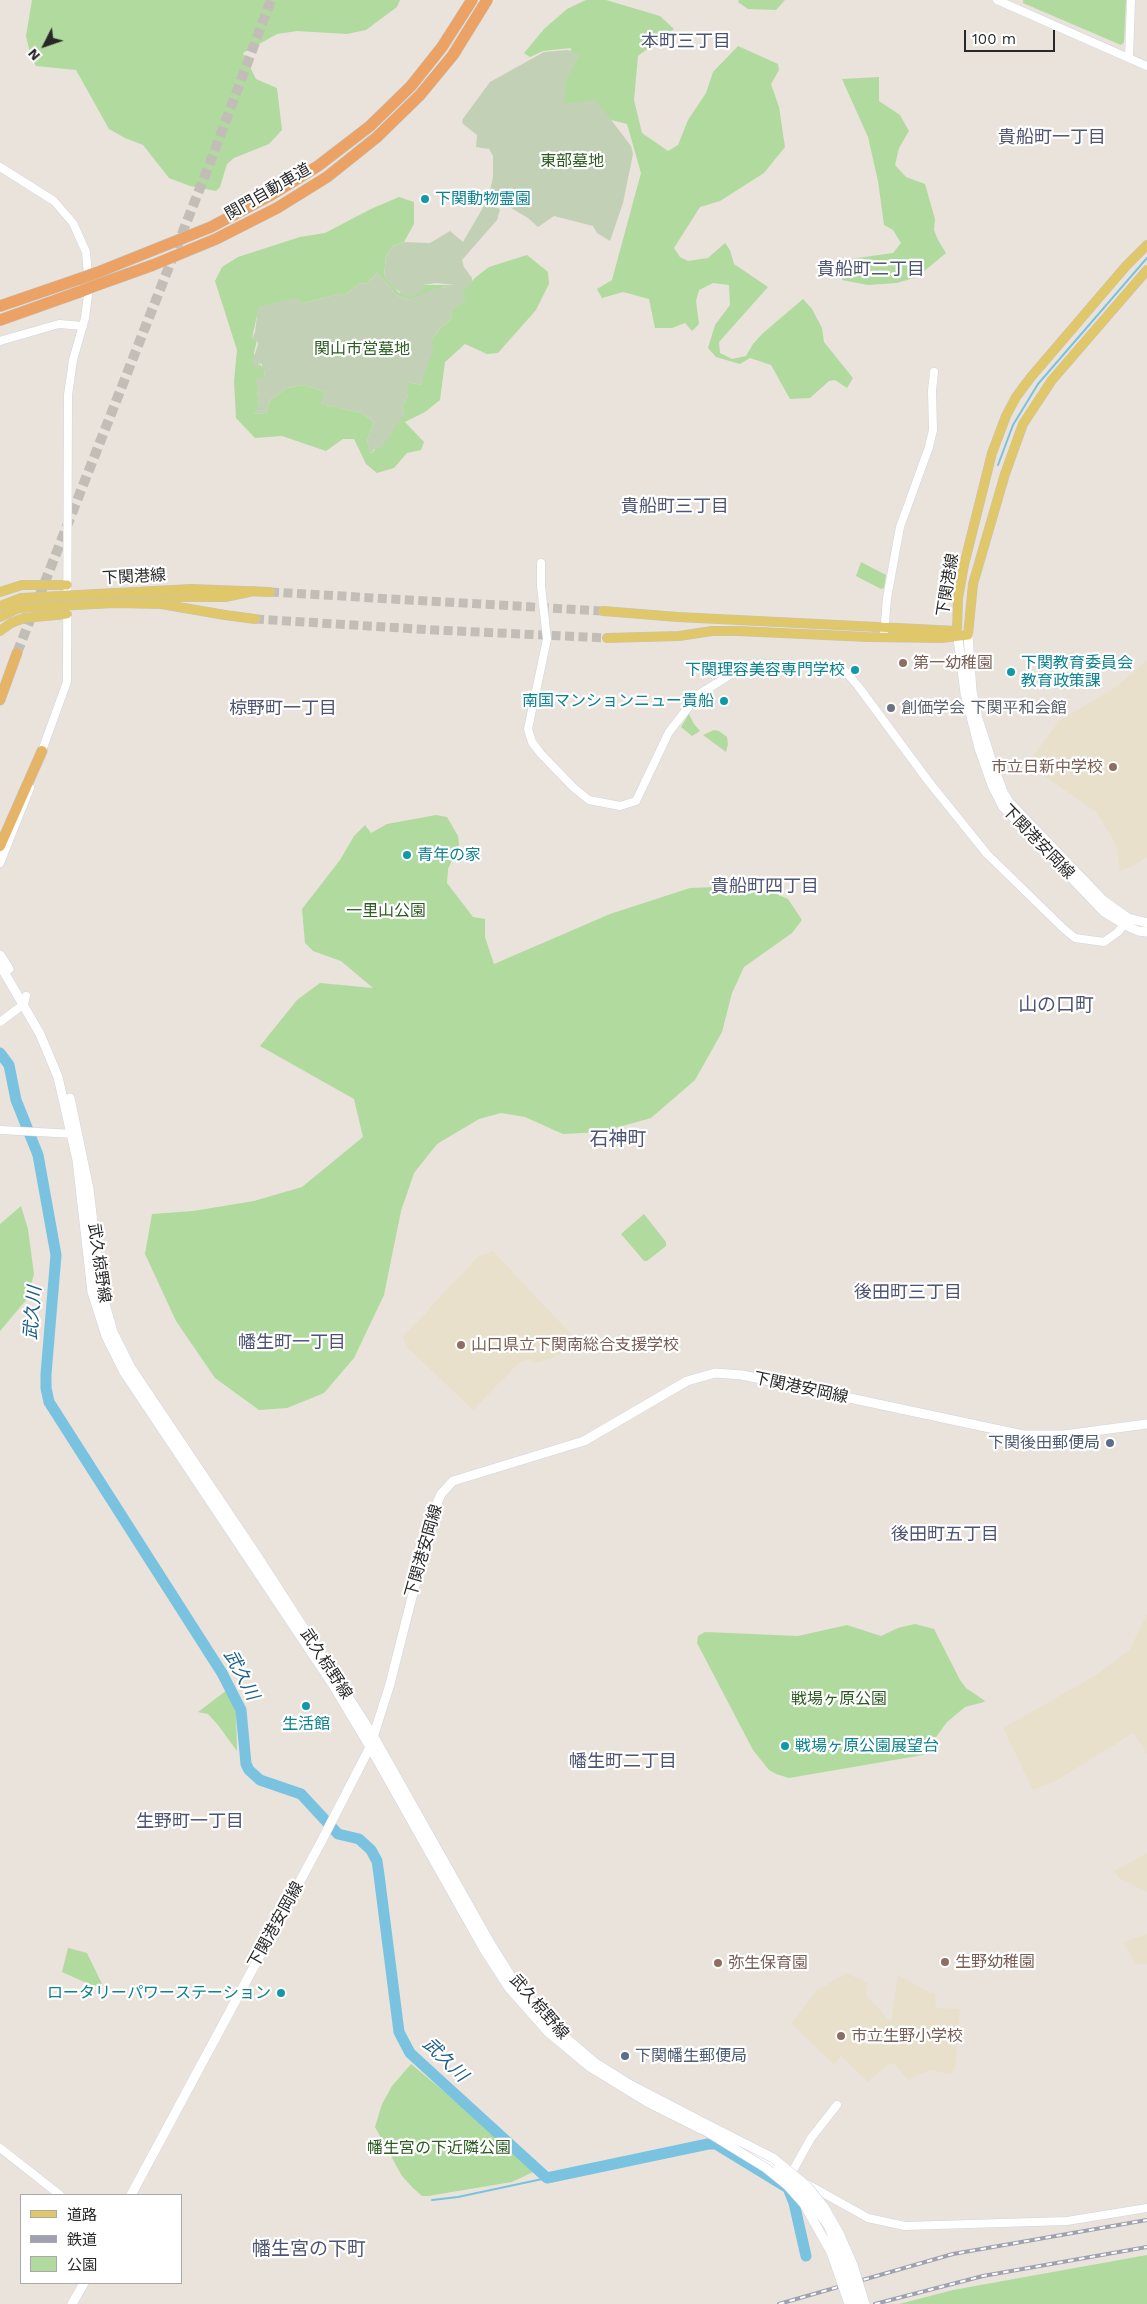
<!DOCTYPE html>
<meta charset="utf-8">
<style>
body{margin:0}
#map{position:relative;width:1147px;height:2304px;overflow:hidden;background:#e9e3db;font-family:"Work Sans","Noto Sans JP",sans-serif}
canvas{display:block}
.legend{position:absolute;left:20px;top:2194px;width:162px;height:90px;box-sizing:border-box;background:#fff;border:1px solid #a9a9a9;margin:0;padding:6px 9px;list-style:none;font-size:15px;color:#282828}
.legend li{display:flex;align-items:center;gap:10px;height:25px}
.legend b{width:25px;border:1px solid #a9a9a9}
.north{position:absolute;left:20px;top:20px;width:50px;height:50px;-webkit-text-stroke:4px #fff;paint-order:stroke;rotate:229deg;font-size:14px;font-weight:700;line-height:20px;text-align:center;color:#282828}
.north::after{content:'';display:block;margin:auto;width:18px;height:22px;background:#282828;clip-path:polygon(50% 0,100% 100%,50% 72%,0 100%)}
.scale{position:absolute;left:964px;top:30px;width:91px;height:22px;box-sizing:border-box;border:2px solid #282828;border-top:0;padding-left:6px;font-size:15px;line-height:18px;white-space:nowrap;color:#282828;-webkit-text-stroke:4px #fff;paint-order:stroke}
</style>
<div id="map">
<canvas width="1147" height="2304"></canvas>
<ul class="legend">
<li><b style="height:6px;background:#e0c769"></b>道路</li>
<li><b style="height:6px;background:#9fa1b0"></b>鉄道</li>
<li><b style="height:14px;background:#b1da9e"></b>公園</li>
</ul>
<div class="north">N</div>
<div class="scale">100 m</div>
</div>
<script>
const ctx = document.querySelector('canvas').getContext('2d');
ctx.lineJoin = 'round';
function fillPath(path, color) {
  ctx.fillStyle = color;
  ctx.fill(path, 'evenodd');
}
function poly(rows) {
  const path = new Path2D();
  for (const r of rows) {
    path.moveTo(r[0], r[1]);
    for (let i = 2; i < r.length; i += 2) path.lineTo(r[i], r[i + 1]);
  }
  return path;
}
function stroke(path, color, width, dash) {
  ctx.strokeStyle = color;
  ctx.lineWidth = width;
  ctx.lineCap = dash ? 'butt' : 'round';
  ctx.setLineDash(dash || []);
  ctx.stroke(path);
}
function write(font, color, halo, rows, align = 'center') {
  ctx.font = font + ' "Work Sans","Noto Sans JP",sans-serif';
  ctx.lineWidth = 4.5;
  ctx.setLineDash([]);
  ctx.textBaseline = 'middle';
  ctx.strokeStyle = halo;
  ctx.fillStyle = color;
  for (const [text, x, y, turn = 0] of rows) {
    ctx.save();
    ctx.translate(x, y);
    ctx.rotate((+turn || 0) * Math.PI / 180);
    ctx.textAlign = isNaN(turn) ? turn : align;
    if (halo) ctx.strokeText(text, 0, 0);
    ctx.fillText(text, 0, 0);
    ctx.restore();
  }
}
fillPath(poly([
 [1147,660,1147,857,1133,866,1120,871,1116,844,1096,812,1027,764,1059,721,1116,687],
 [493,1251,571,1334,561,1352,551,1359,535,1363,531,1362,529,1359,519,1363,473,1410,408,1348,403,1339,404,1335,429,1310,429,1308,479,1256],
 [1147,1614,1147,1754,1133,1733,1056,1781,1033,1790,1003,1728,1098,1674,1130,1649],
 [1147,1853,1147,1892,1119,1878,1114,1871],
 [1147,1934,1147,1964,1136,1964,1123,1942],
 [846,1973,868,1983,866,1995,891,2022,898,1975,931,1993,935,1993,936,2008,960,2009,955,2070,950,2074,930,2070,908,2080,894,2064,890,2063,868,2082,841,2056,834,2065,791,2023,816,1991]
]), '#e9e0cc');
fillPath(poly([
 [32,0,400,0,397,7,366,30,347,34,297,31,277,34,243,53,256,79,277,88,282,130,269,144,234,158,227,164,220,187,216,191,190,186,169,178,143,145,125,138,109,129,76,70,36,66,31,57,26,36],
 [586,0,606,0,660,16,674,29,638,56,634,100,642,133,668,151,678,145,688,120,706,93,713,72,738,46,778,64,779,70,771,84,779,107,785,147,764,173,720,201,700,207,674,248,680,257,688,261,708,258,725,243,730,250,734,264,768,287,719,342,720,353,732,359,746,356,753,344,762,334,803,299,812,309,822,328,824,342,853,378,847,388,835,380,829,381,810,398,790,399,771,365,750,358,740,364,716,357,708,348,715,325,730,305,729,285,713,283,699,290,696,301,699,324,692,331,685,323,672,328,655,328,649,299,623,292,602,298,597,289,612,280,641,173,627,124,611,120,588,103,564,104,557,90,568,72,571,48,543,51,530,57,524,53,544,29,567,9],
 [739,0,785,0,776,10,748,9,738,2],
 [1023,0,1126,0,1124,42,1121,45,1023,3],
 [879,77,879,101,900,115,909,131,899,148,895,165,906,177,925,184,935,219,934,230,938,240,946,253,917,277,897,283,868,285,842,280,843,260,893,253,901,243,893,230,884,225,878,181,868,137,842,79],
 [399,197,414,202,414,224,404,242,393,246,386,256,384,276,399,293,423,285,458,285,444,287,410,300,398,296,377,273,369,281,365,284,360,283,346,294,338,294,304,303,258,311,252,338,257,340,254,353,259,368,258,363,265,369,264,377,257,386,259,408,254,414,266,413,270,400,287,388,304,385,325,392,321,404,362,413,374,422,367,441,371,454,404,414,402,408,408,395,408,382,421,385,431,341,438,331,452,318,450,311,465,300,462,291,476,277,489,267,527,255,548,272,549,284,536,310,498,353,487,354,465,344,445,362,440,400,425,412,405,422,424,442,421,450,407,453,394,468,377,473,366,464,354,439,343,439,326,451,282,436,255,438,236,418,234,381,237,350,215,281,222,267,238,257,300,237,325,233,371,209],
 [861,562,886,575,884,588,881,589,856,576],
 [689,714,694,724,700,731,692,736,681,727],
 [714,730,719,731,727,737,728,744,726,752,703,735],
 [436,815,447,817,458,836,459,845,448,869,447,883,473,917,485,919,485,937,494,964,610,914,690,888,740,886,767,890,788,899,802,920,792,933,744,967,732,993,722,1032,695,1080,651,1118,601,1132,563,1134,525,1117,501,1113,479,1119,437,1144,414,1173,401,1211,384,1295,354,1358,324,1393,287,1408,259,1410,215,1378,176,1321,145,1254,152,1214,193,1211,254,1201,302,1187,363,1137,354,1099,260,1046,297,1000,320,983,373,988,341,961,313,951,305,943,302,909,340,860,354,836,365,825,371,833,387,824],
 [21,1206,28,1229,34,1274,27,1299,0,1331,0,1224],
 [644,1214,666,1242,666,1246,647,1261,644,1261,621,1234],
 [915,1624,934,1629,960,1680,966,1688,985,1701,984,1702,965,1707,947,1722,923,1755,789,1778,776,1774,769,1770,753,1750,697,1643,698,1636,705,1632,798,1636,847,1625,881,1636,898,1628],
 [227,1690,236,1710,237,1751,218,1725,208,1714,198,1712],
 [68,1948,87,1953,103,1986,91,1985,62,1972],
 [411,2064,458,2103,533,2172,512,2182,428,2196,422,2196,413,2188,402,2176,375,2127,382,2104,392,2086],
 [1147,2255,1147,2304,899,2304,953,2290]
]), '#b1da9e');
fillPath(poly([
 [568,50,580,55,566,81,564,104,596,100,631,146,633,154,623,203,610,241,597,233,593,226,554,216,538,227,528,218,489,195,493,177,493,156,489,149,476,147,477,135,463,124,462,120,490,82,544,52],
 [485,204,500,209,497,220,462,260,464,267,472,278,472,282,462,291,466,300,450,311,452,318,438,331,431,341,434,348,421,385,408,382,408,395,402,408,404,414,381,449,374,449,371,454,367,441,374,422,362,413,320,404,325,392,304,385,287,388,270,400,266,413,253,414,259,408,256,378,264,377,265,369,262,369,262,364,258,363,259,369,252,364,258,344,257,340,252,338,255,332,258,307,295,298,304,303,338,294,346,294,360,283,365,284,369,281,377,273,398,296,410,300,430,290,456,285,436,283,423,285,423,290,409,298,391,286,384,276,386,256,393,246,404,242,430,243,450,231,463,242]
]), '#c2d1b5');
stroke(poly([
 [998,465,1013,425,1038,384,1147,258],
 [432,2200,458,2197,547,2178]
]), '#79c2e0', 2);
stroke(poly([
 [0,1053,9,1065,16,1100,38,1155,56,1255,46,1374,46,1388,49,1402,222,1673,241,1710,246,1764,249,1770,260,1780,301,1794,338,1834,359,1839,371,1850,377,1861,379,1875,399,2032,410,2053,547,2178,708,2144,716,2144,788,2188,794,2203,806,2256]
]), '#79c2e0', 11);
stroke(poly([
 [270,592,603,611],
 [255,619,434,630,607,638]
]), '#c2beb7', 9, [9, 4.5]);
stroke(poly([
 [17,653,213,155,271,0]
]), '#c2beb7', 10, [10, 5]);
const tertiary = poly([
 [997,0,1147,66],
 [1129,58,1131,0],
 [0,167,54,201,73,223,86,252,89,287,85,318,73,360,68,395,67,682,40,756],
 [0,341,59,324,83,326],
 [541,563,541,586,547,639,528,729,532,742,541,754,574,788,589,800,620,806,636,801,669,732,698,695,736,671,746,666,760,664,832,665,845,671,858,686,929,782,987,854,1064,929,1075,938,1104,942,1118,932,1127,920],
 [884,635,887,598,900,527,929,447,933,430,932,391,934,372],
 [0,863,30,788],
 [0,1022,24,1004,26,996],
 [0,1130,75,1134],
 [0,2148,60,2195],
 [746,2149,784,2170],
 [791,2174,811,2138,837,2105],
 [807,2184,868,2218,905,2226,1067,2221,1147,2208]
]);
const secondary = poly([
 [957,631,965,693,979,748,992,785,1003,807,1104,912,1125,925,1138,931,1147,932],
 [968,635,972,691,978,719,990,756,1003,792,1009,802,1104,901,1128,918,1147,923],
 [0,955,9,969],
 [0,965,40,1034,58,1077,77,1160,92,1292,106,1336,124,1372,333,1685,370,1747,485,1951,509,1988,548,2032,590,2067,647,2102,711,2134],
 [70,1098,89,1189,101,1290,113,1332,131,1368,258,1557,374,1737,490,1943,515,1983,553,2027,594,2062,629,2084,706,2124],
 [131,2195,320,1844,370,1747,390,1684,434,1510,441,1494,453,1481,584,1441,687,1381,715,1373,742,1375,1023,1435,1064,1435,1147,1424],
 [72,2304,84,2283]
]);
const primary = poly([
 [191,589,270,592],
 [0,592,22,585,67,585],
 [107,597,225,597,254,591],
 [0,606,21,598],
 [603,611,678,617,957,631,958,598,964,565,992,453,1006,416,1016,397,1031,377,1126,266,1147,245],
 [225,615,255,619],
 [0,617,19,608],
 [0,631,11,623,24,618,67,614],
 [607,638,679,636,712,631,738,631,868,637,941,638,968,635,973,584,1005,474,1023,424,1052,380,1147,270]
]);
const trunk = poly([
 [0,700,17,653],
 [0,846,42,751]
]);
const motorway = poly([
 [96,273,211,227,271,195,318,166,370,126,411,86,442,47,472,0],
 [97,285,153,265,216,239,277,208,327,177,377,137,420,95,453,55,487,0],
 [0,306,79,279],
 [0,320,79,292]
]);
stroke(tertiary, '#d1d3df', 9);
stroke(secondary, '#d1d3df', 10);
stroke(primary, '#c3c3c3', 10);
stroke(trunk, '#c3c3c3', 11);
stroke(motorway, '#c3c3c3', 12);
stroke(tertiary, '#fff', 8);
stroke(secondary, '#fff', 9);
stroke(primary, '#e0c769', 9);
stroke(trunk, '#e6b466', 10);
stroke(motorway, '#eba264', 11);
const rail = poly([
 [779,2304,953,2254,1147,2220],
 [875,2304,983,2276,1147,2247]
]);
stroke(rail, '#9fa1b0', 4);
stroke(rail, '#fff', 2, [5.5]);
const secondaryBridge = poly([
 [706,2124,773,2158,807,2186,824,2207,839,2233,853,2265,865,2304],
 [704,2130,766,2168,787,2185,804,2204,831,2252,849,2304],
 [778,2169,799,2186,828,2225,844,2265,857,2304]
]);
const primaryBridge = poly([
 [21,598,191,589],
 [19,608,115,603,161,604,225,615]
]);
const motorwayBridge = poly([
 [79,279,96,273],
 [79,292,97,285]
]);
stroke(secondaryBridge, '#d1d3df', 10, []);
stroke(primaryBridge, '#c3c3c3', 10, []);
stroke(motorwayBridge, '#c3c3c3', 12, []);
stroke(secondaryBridge, '#fff', 9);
stroke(primaryBridge, '#e0c769', 9);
stroke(motorwayBridge, '#eba264', 11);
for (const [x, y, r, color] of [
 [425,199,5,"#0f9aa8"],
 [903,663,5,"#8d6e63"],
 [855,670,5,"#0f9aa8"],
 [1011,672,5,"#0f9aa8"],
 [724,701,5,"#0f9aa8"],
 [891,708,5,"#6b7280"],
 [1113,767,5,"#8d6e63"],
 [407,855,5,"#0f9aa8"],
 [461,1345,5,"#8d6e63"],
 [1110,1443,5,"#5c6f8a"],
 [306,1706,5,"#0f9aa8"],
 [785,1746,5,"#0f9aa8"],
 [945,1962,5,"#8d6e63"],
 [718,1963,5,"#8d6e63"],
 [281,1993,5,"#0f9aa8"],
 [841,2036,5,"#8d6e63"],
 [625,2056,5,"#5c6f8a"]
]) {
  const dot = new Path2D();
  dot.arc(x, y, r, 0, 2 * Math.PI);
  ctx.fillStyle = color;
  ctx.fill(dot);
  stroke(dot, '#fff', 2);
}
write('16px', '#2c5c21', '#fff', [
 ["東部墓地",572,161],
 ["関山市営墓地",362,349],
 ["一里山公園",386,911],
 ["戦場ヶ原公園",839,1699],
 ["幡生宮の下近隣公園",439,2148]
]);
write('16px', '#282828', '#fff', [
 ["関門自動車道",268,192,-30],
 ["下関港線",134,577,-3],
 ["下関港線",948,585,-81],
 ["下関港安岡線",1038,842,46],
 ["武久椋野線",99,1263,82],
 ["下関港安岡線",801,1388,12],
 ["下関港安岡線",424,1551,-74],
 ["武久椋野線",326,1664,57],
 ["下関港安岡線",276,1925,-61],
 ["武久椋野線",539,2007,49]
]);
write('16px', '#0d838f', '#fff', [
 ["下関動物霊園",435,199],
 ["下関教育委員会",1021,663],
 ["教育政策課",1021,681],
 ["下関理容美容専門学校",845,670,"right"],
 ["南国マンションニュー貴船",714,701,"right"],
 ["青年の家",417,855],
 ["生活館",306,1724,"center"],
 ["戦場ヶ原公園展望台",795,1746],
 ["ロータリーパワーステーション",271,1993,"right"]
], 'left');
write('16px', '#785e54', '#fff', [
 ["第一幼稚園",913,663],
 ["市立日新中学校",1103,767,"right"],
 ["山口県立下関南総合支援学校",471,1345],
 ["生野幼稚園",955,1962],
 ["弥生保育園",728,1963],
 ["市立生野小学校",851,2036]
], 'left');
write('16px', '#5b616d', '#fff', [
 ["創価学会 下関平和会館",901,708]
], 'left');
write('16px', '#4e5e75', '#fff', [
 ["下関後田郵便局",1100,1443],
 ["下関幡生郵便局",635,2056,"left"]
], 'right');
write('18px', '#4e5473', '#fff', [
 ["本町三丁目",686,42],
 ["貴船町一丁目",1052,138],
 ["貴船町二丁目",871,270],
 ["貴船町三丁目",675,507],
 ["椋野町一丁目",283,709],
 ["貴船町四丁目",765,887],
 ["後田町三丁目",908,1293],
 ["幡生町一丁目",292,1343],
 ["後田町五丁目",945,1535],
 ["幡生町二丁目",623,1762],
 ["生野町一丁目",190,1822]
]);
write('italic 18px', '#1c6088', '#fff', [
 ["武久川",33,1313,-85],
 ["武久川",241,1675,62],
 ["武久川",445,2060,44]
]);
write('19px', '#4e5473', '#fff', [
 ["山の口町",1056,1005],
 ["石神町",618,1139],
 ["幡生宮の下町",309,2249]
]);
</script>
